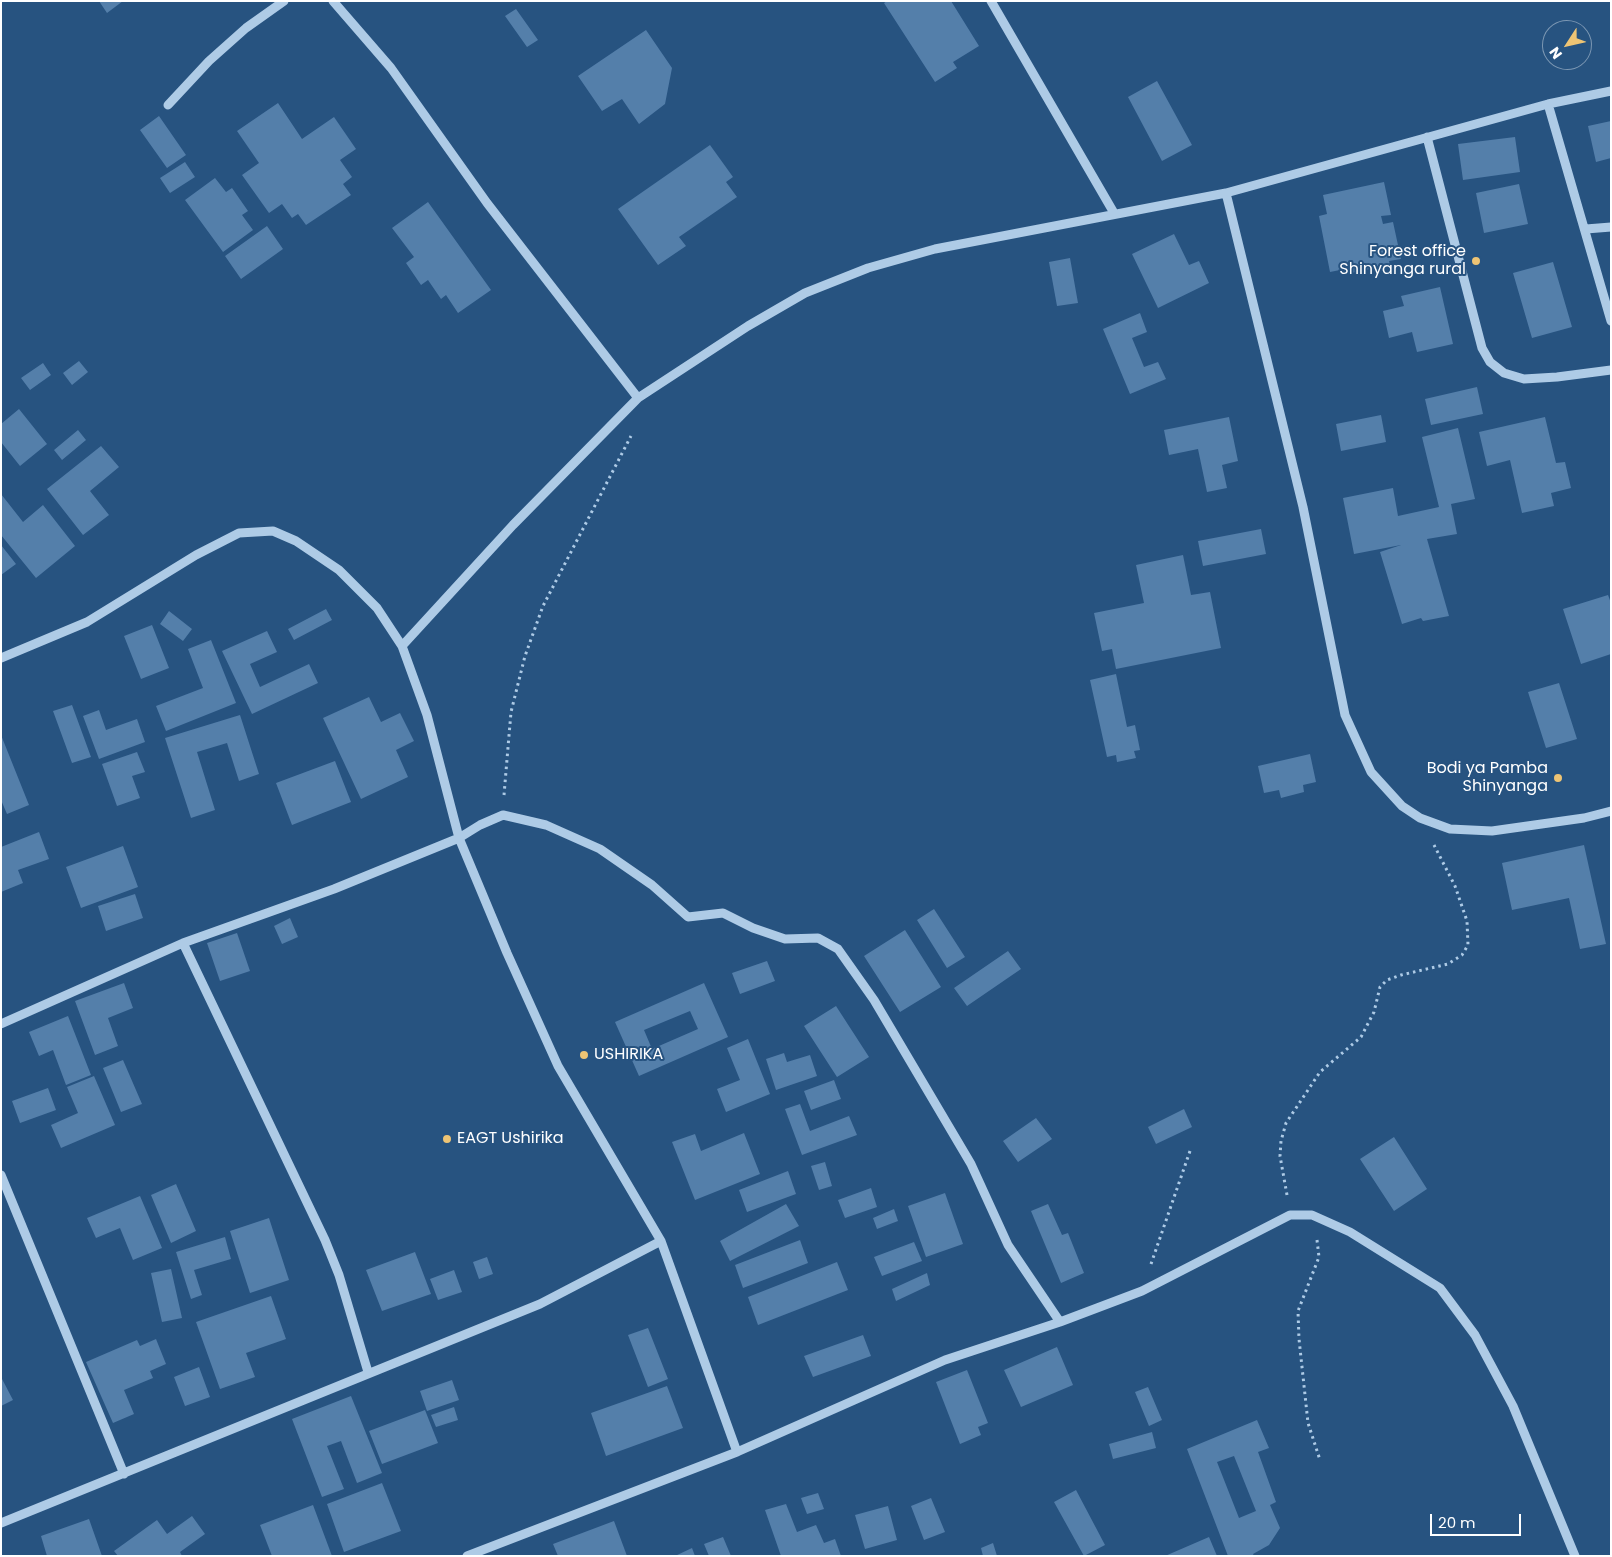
<!DOCTYPE html>
<style>
body{margin:0}
#map{position:relative;width:1612px;height:1557px;overflow:hidden;background:#275380;font-family:Poppins,sans-serif}
canvas{display:block}
.frame{position:absolute;inset:0;border:2px solid #fff;pointer-events:none}
.north{position:absolute;left:1542px;top:20px;width:50px;height:50px;box-sizing:border-box;background:#275380;border:1px solid #7d98b3;border-radius:50%;rotate:235deg;font-size:14px;font-weight:700;line-height:20px;text-align:center;color:#fff}
.north::after{content:'';display:block;margin:auto;width:18px;height:22px;background:#eec474;clip-path:polygon(50% 0,100% 100%,50% 72%,0 100%)}
.scale{position:absolute;left:1430px;top:1514px;width:91px;height:22px;box-sizing:border-box;border:2px solid #fff;border-top:0;padding-left:6px;font-size:15px;line-height:18px;white-space:nowrap;color:#fff;-webkit-text-stroke:4px #275380;paint-order:stroke}
</style>
<div id="map">
<canvas width="1612" height="1557"></canvas>
<div class="frame"></div>
<div class="north">N</div>
<div class="scale">20 m</div>
</div>
<script>
const ctx = document.querySelector('canvas').getContext('2d');
ctx.lineJoin = 'round';
function fillPath(path, color) {
  ctx.fillStyle = color;
  ctx.fill(path, 'evenodd');
}
function poly(rows) {
  const path = new Path2D();
  for (const r of rows) {
    path.moveTo(r[0], r[1]);
    for (let i = 2; i < r.length; i += 2) path.lineTo(r[i], r[i + 1]);
  }
  return path;
}
function stroke(path, color, width, dash) {
  ctx.strokeStyle = color;
  ctx.lineWidth = width;
  ctx.lineCap = dash ? 'butt' : 'round';
  ctx.setLineDash(dash || []);
  ctx.stroke(path);
}
function write(font, color, halo, rows, align = 'center') {
  ctx.font = font + ' Poppins,sans-serif';
  ctx.lineWidth = 4;
  ctx.setLineDash([]);
  ctx.textBaseline = 'middle';
  ctx.strokeStyle = halo;
  ctx.fillStyle = color;
  for (const [text, x, y, turn = 0] of rows) {
    ctx.save();
    ctx.translate(x, y);
    ctx.rotate((+turn || 0) * Math.PI / 180);
    ctx.textAlign = isNaN(turn) ? turn : align;
    if (halo) ctx.strokeText(text, 0, 0);
    ctx.fillText(text, 0, 0);
    ctx.restore();
  }
}
fillPath(poly([
 [99,1,123,1,107,13],
 [887,1,951,1,979,46,953,62,957,68,935,82,884,3],
 [516,9,538,40,527,47,505,16],
 [646,30,672,68,665,104,639,124,622,99,602,111,578,76],
 [1157,81,1192,145,1162,161,1128,97],
 [278,103,302,139,334,117,356,149,340,160,352,177,343,184,351,195,306,225,298,214,292,218,282,204,269,213,242,175,259,163,237,131],
 [159,116,186,155,167,168,140,130],
 [1611,121,1611,158,1596,162,1588,126],
 [1515,137,1520,172,1463,180,1458,144],
 [710,145,733,177,726,182,737,197,679,237,686,246,658,265,618,209],
 [185,162,195,177,170,193,160,178],
 [215,178,226,192,232,188,248,211,242,215,253,230,223,252,185,200],
 [1384,182,1391,215,1381,216,1383,224,1393,222,1401,259,1389,261,1390,265,1351,273,1350,268,1330,272,1319,216,1327,214,1323,195],
 [1519,184,1528,224,1484,233,1476,193],
 [428,202,491,290,458,313,446,295,441,299,428,280,421,285,406,263,414,257,392,228],
 [267,226,283,249,241,279,225,256],
 [1174,234,1189,265,1199,261,1209,283,1158,308,1132,254],
 [1070,258,1078,303,1057,306,1049,262],
 [1553,262,1572,327,1532,338,1513,273],
 [1440,287,1453,344,1417,352,1412,332,1389,338,1383,311,1404,306,1401,296],
 [1140,313,1147,332,1132,338,1144,367,1158,362,1166,379,1130,394,1103,329],
 [79,361,88,372,72,385,63,373],
 [43,363,51,375,30,390,21,378],
 [1477,387,1483,414,1431,425,1425,399],
 [19,409,47,444,20,466,1,442,1,424],
 [1381,415,1386,442,1341,451,1336,424],
 [1229,417,1238,461,1222,465,1227,488,1207,492,1198,449,1169,455,1164,430],
 [1545,417,1556,463,1565,462,1571,488,1551,493,1554,506,1522,513,1510,460,1487,466,1479,432],
 [1458,428,1475,499,1451,504,1457,534,1427,539,1449,616,1423,621,1421,618,1402,624,1380,552,1401,545,1354,554,1343,498,1393,488,1398,516,1439,507,1422,437],
 [78,430,86,440,62,460,54,450],
 [101,446,119,467,90,491,109,515,83,535,47,489],
 [1,494,23,522,43,505,75,546,36,578,1,535],
 [1261,529,1266,554,1203,566,1198,541],
 [1,545,16,564,1,575],
 [1183,555,1191,595,1210,592,1221,648,1116,669,1112,649,1102,651,1094,613,1144,603,1136,565],
 [1608,595,1611,603,1611,654,1581,664,1563,609],
 [326,609,332,620,294,640,288,629],
 [169,611,192,629,183,641,160,624],
 [152,625,169,668,141,679,124,636],
 [267,631,277,652,250,664,260,687,309,664,318,683,252,714,222,651],
 [211,640,236,703,166,731,156,706,203,688,188,649],
 [1116,674,1127,727,1135,725,1140,750,1134,751,1136,758,1117,762,1116,755,1107,757,1090,680],
 [1559,683,1577,739,1546,748,1528,692],
 [369,697,381,722,400,713,414,741,396,750,408,777,361,799,323,718],
 [72,705,91,757,72,763,53,711],
 [99,710,106,730,137,719,145,742,99,759,83,716],
 [240,715,259,774,239,781,227,743,197,752,215,810,191,818,165,738],
 [1,735,29,805,7,814,1,800],
 [137,752,145,772,132,776,140,798,117,806,102,764],
 [1310,754,1316,782,1303,785,1304,792,1281,798,1279,790,1264,793,1258,766],
 [335,761,351,802,292,825,276,783],
 [39,832,49,859,18,870,23,883,1,892,1,847],
 [1584,845,1606,944,1580,949,1569,898,1512,910,1502,863],
 [123,846,138,887,81,908,66,867],
 [135,894,143,918,106,931,98,906],
 [934,909,965,957,947,968,917,920],
 [290,918,298,937,282,944,274,926],
 [905,930,941,987,900,1012,864,956],
 [237,933,250,971,220,981,207,943],
 [1008,951,1021,969,967,1006,954,988],
 [767,961,775,981,740,994,732,973],
 [124,983,133,1008,108,1018,118,1046,95,1055,75,1001],
 [704,983,728,1037,639,1076,615,1022],
 [690,1011,698,1029,652,1049,644,1030],
 [836,1006,869,1057,837,1077,804,1026],
 [68,1016,91,1075,66,1085,53,1050,39,1056,29,1032],
 [748,1039,770,1094,726,1112,717,1089,740,1080,727,1048],
 [784,1053,787,1062,810,1055,817,1076,776,1090,766,1059],
 [123,1060,142,1104,121,1112,103,1068],
 [94,1076,115,1125,61,1148,51,1125,78,1113,67,1087],
 [834,1080,841,1099,811,1110,804,1091],
 [48,1088,56,1110,20,1123,12,1101],
 [800,1104,810,1131,849,1116,857,1135,802,1155,785,1109],
 [1184,1109,1192,1127,1156,1144,1148,1127],
 [1036,1118,1052,1139,1018,1162,1003,1141],
 [744,1133,760,1174,695,1200,672,1142,695,1134,701,1151],
 [1394,1137,1427,1189,1394,1211,1360,1159],
 [825,1162,832,1186,819,1190,811,1166],
 [788,1171,796,1194,747,1212,739,1190],
 [176,1184,196,1231,171,1243,151,1195],
 [871,1188,877,1207,845,1218,838,1200],
 [945,1193,963,1244,926,1257,908,1206],
 [140,1196,162,1248,133,1260,120,1228,96,1238,87,1218],
 [786,1204,799,1226,730,1261,720,1241],
 [1048,1204,1062,1235,1068,1233,1084,1273,1061,1283,1031,1211],
 [894,1209,898,1221,877,1229,873,1218],
 [269,1218,289,1280,250,1293,230,1231],
 [225,1237,231,1259,194,1270,202,1295,191,1299,176,1252],
 [800,1240,808,1263,743,1288,735,1265],
 [914,1242,922,1261,882,1276,874,1257],
 [415,1252,431,1294,382,1311,366,1270],
 [487,1257,493,1274,479,1279,473,1262],
 [837,1262,848,1290,758,1325,748,1297],
 [171,1269,182,1318,162,1322,151,1273],
 [454,1270,462,1292,438,1300,430,1279],
 [927,1273,930,1285,896,1301,892,1289],
 [271,1296,286,1339,246,1353,255,1377,220,1389,196,1322],
 [648,1328,668,1379,648,1387,628,1335],
 [863,1335,871,1356,813,1377,804,1356],
 [156,1339,166,1364,150,1371,153,1378,124,1390,134,1414,113,1423,86,1362,137,1340,140,1346],
 [1057,1347,1073,1385,1021,1407,1004,1370],
 [199,1367,210,1397,185,1406,174,1377],
 [967,1370,988,1423,978,1427,981,1435,960,1444,936,1382],
 [1,1377,13,1400,1,1406],
 [452,1380,459,1400,427,1411,420,1391],
 [667,1386,683,1428,606,1456,591,1413],
 [1148,1387,1162,1420,1149,1426,1135,1392],
 [351,1396,382,1473,357,1483,341,1441,327,1446,344,1489,322,1497,292,1419],
 [454,1407,458,1420,436,1427,431,1415],
 [425,1410,438,1443,382,1464,369,1431],
 [1257,1420,1269,1448,1258,1452,1276,1502,1270,1505,1280,1528,1269,1545,1253,1554,1254,1556,1228,1556,1187,1449],
 [1234,1456,1256,1511,1239,1518,1217,1462],
 [1152,1432,1156,1448,1113,1459,1109,1444],
 [382,1483,401,1531,344,1552,327,1504],
 [1076,1490,1105,1545,1084,1556,1054,1502],
 [818,1493,824,1509,807,1514,801,1498],
 [931,1498,945,1532,924,1540,911,1506],
 [786,1504,797,1532,816,1525,824,1543,835,1539,841,1556,781,1556,765,1510],
 [313,1505,332,1556,272,1556,260,1525],
 [888,1506,897,1540,865,1549,855,1515],
 [192,1516,205,1534,180,1552,182,1556,118,1556,114,1551,157,1520,167,1534],
 [89,1519,102,1556,47,1556,41,1536],
 [614,1521,627,1556,558,1556,553,1544],
 [723,1537,731,1556,709,1556,704,1544],
 [1209,1537,1217,1556,1165,1556],
 [993,1543,997,1556,983,1556,981,1548],
 [692,1548,695,1556,675,1556]
]), '#547faa');
stroke(poly([
 [504,795,511,712,525,656,543,606,631,436],
 [1287,1195,1280,1156,1281,1141,1286,1123,1320,1072,1361,1037,1374,1012,1380,987,1387,980,1401,975,1448,964,1462,955,1468,945,1467,921,1455,886,1434,845],
 [1317,1240,1319,1257,1298,1311,1299,1339,1308,1423,1320,1460],
 [1151,1264,1190,1151]
]), '#aecbe6', 3, [2.5, 4]);
stroke(poly([
 [333,1,391,68,487,203,638,398],
 [991,1,1114,213],
 [1548,104,1611,321],
 [168,105,209,61,246,28,284,1],
 [1427,137,1482,348,1490,362,1504,373,1524,379,1557,377,1611,370],
 [1226,193,1303,507,1345,715,1371,772,1402,806,1420,818,1450,829,1492,831,1584,818,1611,811],
 [1586,229,1611,227],
 [402,646,513,525,638,398,748,326,805,293,868,268,935,249,1226,193,1548,104,1611,91],
 [1,658,87,622,196,555,239,533,273,531,296,541,339,570,377,608,402,646,427,715,459,838,507,953,558,1066,661,1241,737,1452],
 [183,943,325,1240,339,1275,368,1372],
 [1,1024,183,943,334,889,459,838,480,825,503,815,546,825,600,849,652,885,688,917,723,913,753,928,785,939,818,938,838,949,874,1000,971,1164,1008,1245,1060,1322],
 [1,1175,124,1474],
 [1,1523,540,1304,661,1241],
 [467,1556,737,1452,945,1360,1060,1322,1142,1291,1290,1215,1312,1215,1350,1232,1440,1288,1475,1335,1513,1406,1575,1556]
]), '#aecbe6', 9);
for (const [x, y, r, color] of [
 [1476,261,5,"#eec474"],
 [1558,778,5,"#eec474"],
 [584,1055,5,"#eec474"],
 [447,1139,5,"#eec474"]
]) {
  const dot = new Path2D();
  dot.arc(x, y, r, 0, 2 * Math.PI);
  ctx.fillStyle = color;
  ctx.fill(dot);
  stroke(dot, '#275380', 2);
}
write('16px', '#fff', '#275380', [
 ["Forest office",1466,252],
 ["Shinyanga rural",1466,270],
 ["Bodi ya Pamba",1548,769],
 ["Shinyanga",1548,787],
 ["USHIRIKA",594,1055,"left"],
 ["EAGT Ushirika",457,1139,"left"]
], 'right');
</script>
